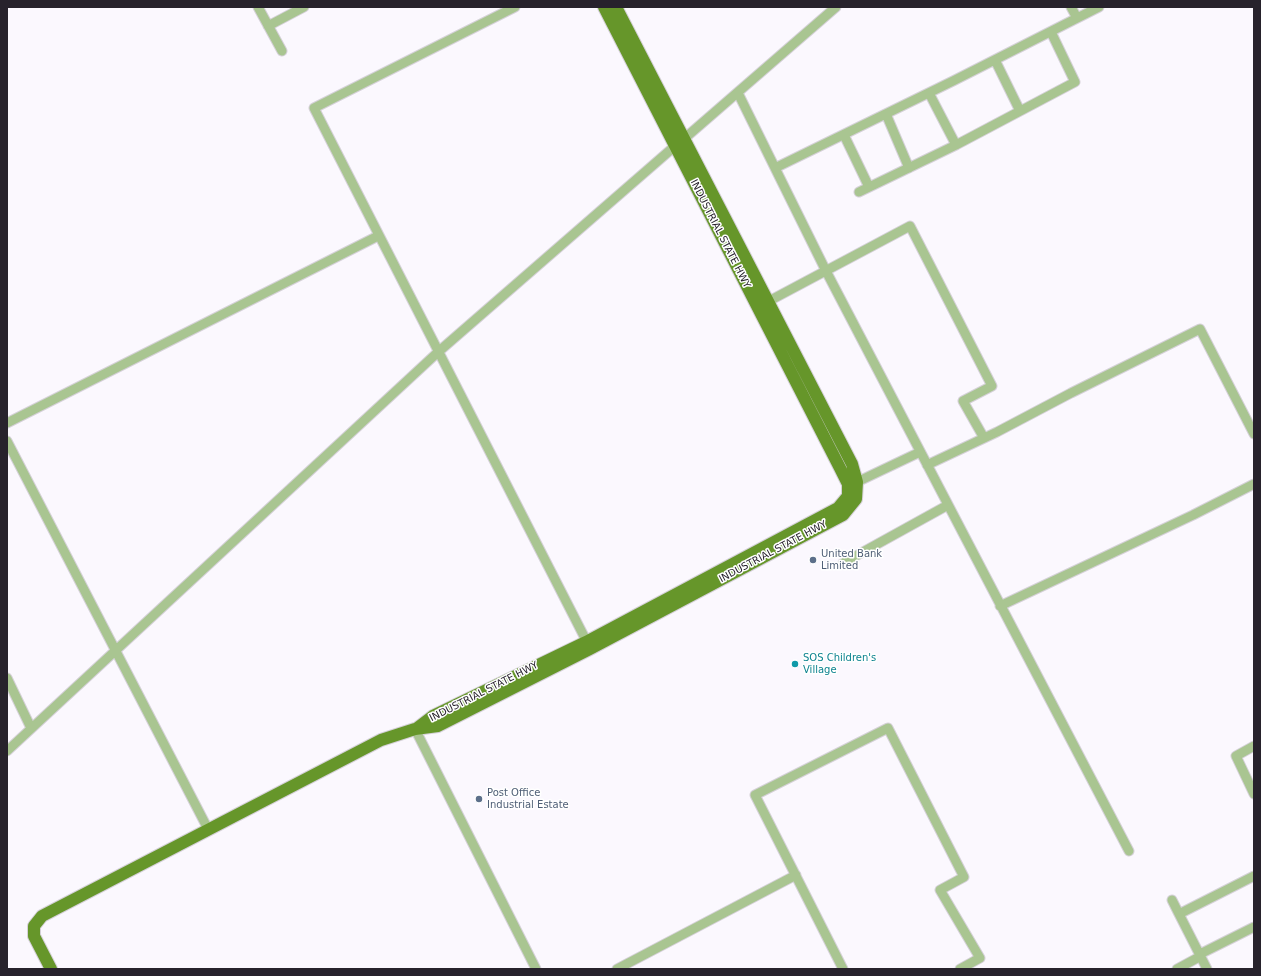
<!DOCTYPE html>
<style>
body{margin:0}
#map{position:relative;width:1261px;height:976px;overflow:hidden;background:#fbf8fe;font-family:"DejaVu Sans",sans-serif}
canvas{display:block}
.frame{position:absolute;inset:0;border:8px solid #27222c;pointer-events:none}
</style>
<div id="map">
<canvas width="1261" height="976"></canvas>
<div class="frame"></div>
</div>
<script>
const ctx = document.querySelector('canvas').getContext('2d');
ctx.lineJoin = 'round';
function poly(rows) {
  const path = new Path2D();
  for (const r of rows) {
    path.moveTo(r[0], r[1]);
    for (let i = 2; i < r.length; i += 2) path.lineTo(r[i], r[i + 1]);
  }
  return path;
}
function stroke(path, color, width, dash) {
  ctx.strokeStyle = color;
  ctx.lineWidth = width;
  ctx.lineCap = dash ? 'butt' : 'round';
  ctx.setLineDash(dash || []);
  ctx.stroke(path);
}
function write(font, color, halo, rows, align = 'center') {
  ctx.font = font + ' "DejaVu Sans",sans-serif';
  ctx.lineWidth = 3;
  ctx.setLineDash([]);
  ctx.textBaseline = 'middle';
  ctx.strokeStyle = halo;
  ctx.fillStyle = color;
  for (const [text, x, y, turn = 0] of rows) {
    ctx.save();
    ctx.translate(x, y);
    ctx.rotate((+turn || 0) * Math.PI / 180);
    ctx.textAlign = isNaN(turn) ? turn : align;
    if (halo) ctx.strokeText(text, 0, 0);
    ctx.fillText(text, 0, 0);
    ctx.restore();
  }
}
const minor = poly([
 [258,7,282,51],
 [515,7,314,108,589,646],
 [1071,7,1077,18],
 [268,26,304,7],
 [995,60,1020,111],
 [738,93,775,168,953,81,1099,7],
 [929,93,956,145],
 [886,114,909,168],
 [844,135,869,187],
 [685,138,836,7],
 [775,168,826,271,1129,851],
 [859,192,956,145,1075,82,1051,32],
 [769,301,910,226,992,386,963,401,984,438],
 [7,423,378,236],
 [7,441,208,829],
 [927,465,997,432,1071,393,1200,329,1254,434],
 [857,482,920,452],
 [843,563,948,505],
 [1000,606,1193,515,1254,484],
 [7,678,31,728],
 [415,729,536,969],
 [1254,746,1236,756,1254,794],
 [7,751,437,353,675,146],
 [1172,900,1179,914],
 [1200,954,1254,927],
 [617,969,796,875],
 [843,969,755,795,888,728,964,877,940,890,980,958,960,969],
 [1177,969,1201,956],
 [1207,969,1179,914,1254,876]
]);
const major = poly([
 [416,729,433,716,586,642,838,508,848,496,848,484,840,468,604,7],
 [51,969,34,936,34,926,42,916,381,740,415,729,438,726,590,649,843,515,856,499,857,482,852,464,616,7]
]);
stroke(minor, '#d5d1d8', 11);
stroke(major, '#d5d1d8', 14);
stroke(minor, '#a9c591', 9);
stroke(major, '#66962a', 12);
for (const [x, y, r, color] of [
 [813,560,4,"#5c6f8a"],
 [795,664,4,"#0f9aa8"],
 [479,799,4,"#5c6f8a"]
]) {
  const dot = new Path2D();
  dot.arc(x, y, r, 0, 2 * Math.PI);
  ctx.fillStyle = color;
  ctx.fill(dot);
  stroke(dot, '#fff', 1.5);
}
write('10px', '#27222c', '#fff', [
 ["INDUSTRIAL STATE HWY",720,234,63],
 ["INDUSTRIAL STATE HWY",773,552,-28],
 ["INDUSTRIAL STATE HWY",484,692,-27]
]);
write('10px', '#4e5e75', '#fff', [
 ["United Bank",821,554],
 ["Limited",821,566],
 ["Post Office",487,793],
 ["Industrial Estate",487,805]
], 'left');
write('10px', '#0d838f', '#fff', [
 ["SOS Children's",803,658],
 ["Village",803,670]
], 'left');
</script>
